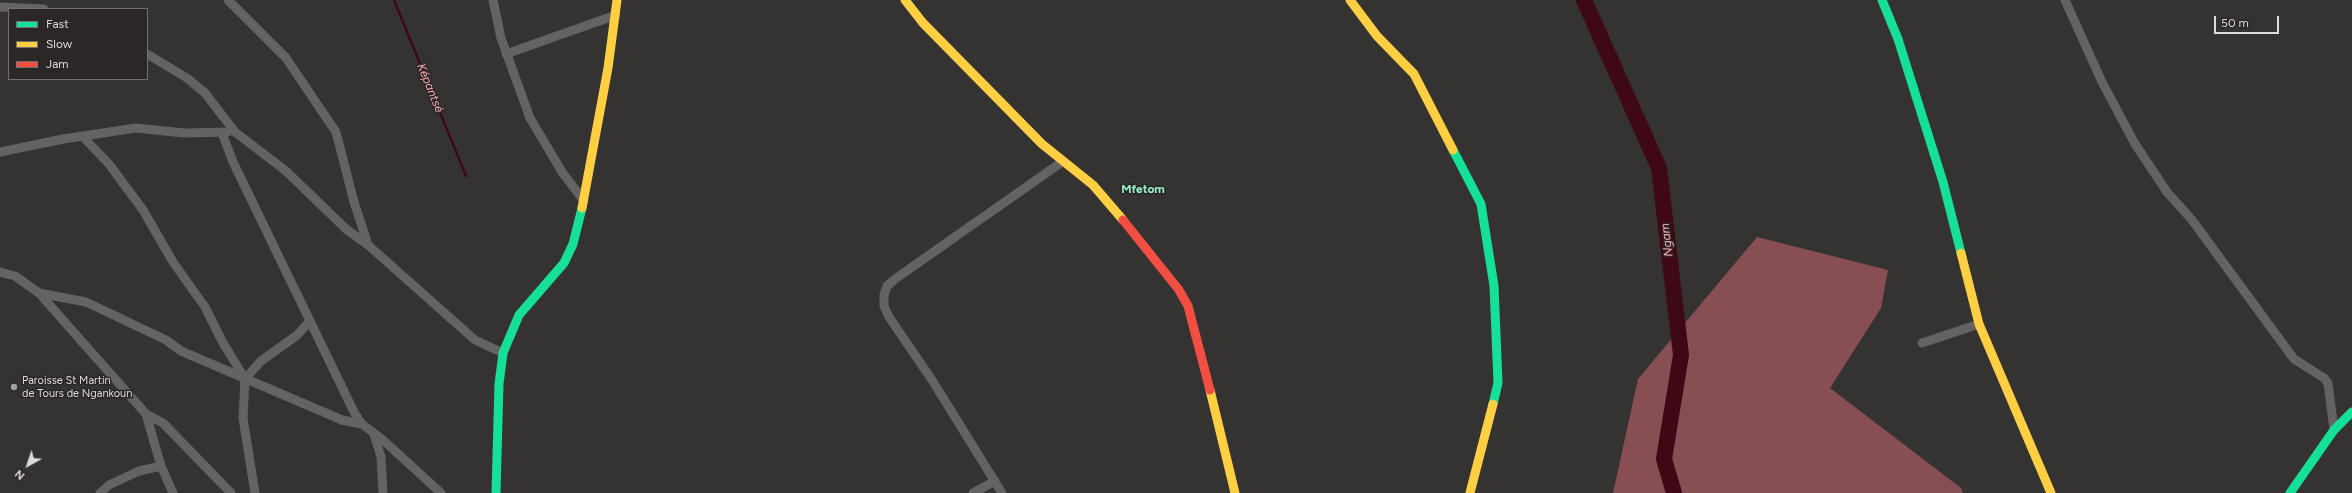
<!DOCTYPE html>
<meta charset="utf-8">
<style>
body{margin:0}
#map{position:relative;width:2352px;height:493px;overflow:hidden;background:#353232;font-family:Figtree,sans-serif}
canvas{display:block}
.legend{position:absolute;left:8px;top:8px;width:140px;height:72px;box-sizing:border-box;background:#2c2727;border:1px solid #736f6f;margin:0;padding:5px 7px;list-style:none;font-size:12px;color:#dedbdb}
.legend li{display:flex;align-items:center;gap:8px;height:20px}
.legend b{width:20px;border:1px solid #736f6f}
.north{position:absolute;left:8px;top:445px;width:40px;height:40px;-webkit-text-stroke:3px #2c2727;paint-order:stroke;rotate:220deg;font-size:11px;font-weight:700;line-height:16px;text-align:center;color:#dedbdb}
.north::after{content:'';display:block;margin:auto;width:14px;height:18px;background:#dedbdb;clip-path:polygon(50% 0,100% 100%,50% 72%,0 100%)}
.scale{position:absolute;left:2214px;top:16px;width:65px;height:18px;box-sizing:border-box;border:2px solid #dedbdb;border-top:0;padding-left:5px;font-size:12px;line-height:14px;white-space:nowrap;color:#dedbdb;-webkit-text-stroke:3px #2c2727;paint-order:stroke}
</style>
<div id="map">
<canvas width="2352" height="493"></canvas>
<ul class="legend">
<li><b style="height:5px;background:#16e098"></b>Fast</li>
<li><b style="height:5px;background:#ffcf43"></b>Slow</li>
<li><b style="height:5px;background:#f24e42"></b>Jam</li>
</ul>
<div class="north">N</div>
<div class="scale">50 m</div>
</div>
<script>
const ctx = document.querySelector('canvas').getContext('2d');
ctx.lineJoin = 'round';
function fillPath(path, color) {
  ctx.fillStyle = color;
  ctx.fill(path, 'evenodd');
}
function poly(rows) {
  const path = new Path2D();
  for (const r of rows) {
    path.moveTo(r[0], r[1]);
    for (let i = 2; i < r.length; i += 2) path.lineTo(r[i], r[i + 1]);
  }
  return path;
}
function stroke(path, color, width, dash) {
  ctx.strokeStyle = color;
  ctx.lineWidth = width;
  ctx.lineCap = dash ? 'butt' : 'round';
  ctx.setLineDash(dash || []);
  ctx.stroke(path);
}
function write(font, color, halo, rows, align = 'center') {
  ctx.font = font + ' Figtree,sans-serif';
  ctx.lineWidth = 3;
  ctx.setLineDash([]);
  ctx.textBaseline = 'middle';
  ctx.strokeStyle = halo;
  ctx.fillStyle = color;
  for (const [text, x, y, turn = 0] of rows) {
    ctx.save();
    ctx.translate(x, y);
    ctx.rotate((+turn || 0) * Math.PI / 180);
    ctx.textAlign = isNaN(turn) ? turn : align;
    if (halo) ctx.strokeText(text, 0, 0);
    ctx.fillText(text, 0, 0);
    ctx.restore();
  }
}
fillPath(poly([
 [1757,237,1888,270,1881,308,1830,388,1961,488,1963,493,1613,493,1638,379]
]), '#874e54');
stroke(poly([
 [394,0,466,176]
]), '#3e0815', 2.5);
stroke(poly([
 [1584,0,1659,168,1681,355,1664,459,1674,493]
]), '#3e0815', 16);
stroke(poly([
 [228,0,286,58,336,132,354,202,368,245],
 [493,0,501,38,530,118,562,172,584,201],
 [2065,0,2102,82,2135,144,2167,192,2192,220,2294,359,2324,378,2328,383,2334,430],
 [0,7,44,9],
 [147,54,187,78,205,93,235,132,286,171,346,229,368,245,475,340,503,353],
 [506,54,616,15],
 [222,133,233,162,355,414,362,424,383,440,441,493],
 [83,137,109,164,143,210,173,262,205,307,223,343,245,379,243,418,255,493],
 [0,152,63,139,136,128,184,133,228,132],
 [0,272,15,276,39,293,146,414,161,466,173,493],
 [39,293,86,302,166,340,181,351,342,420,362,424],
 [1922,343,1979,324],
 [245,379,261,361,296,336,310,321],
 [146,414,163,423,231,493],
 [374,434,381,457,383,493],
 [100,493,109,485,139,471,161,466],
 [973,493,995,481],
 [1002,493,932,380,889,317,884,306,884,295,887,286,895,279,1062,162]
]), '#646262', 9);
stroke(poly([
 [1882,0,1898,39,1943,182,1961,253],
 [1453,150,1481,204,1494,286,1498,383,1493,404],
 [496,493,499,384,503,353,519,315,564,263,573,244,582,208],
 [2290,493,2334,430,2352,412]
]), '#16e098', 9);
stroke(poly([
 [905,0,923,23,1042,144,1093,185,1123,220],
 [1350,0,1377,36,1414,74,1453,150],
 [582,208,608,68,617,0],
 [1961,253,1979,324,2051,493],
 [1210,390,1235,493],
 [1470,493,1493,404]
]), '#ffcf43', 9);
stroke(poly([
 [1123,220,1179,290,1188,306,1210,390]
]), '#f24e42', 9);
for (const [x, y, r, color] of [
 [14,387,4,"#a3a0a0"]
]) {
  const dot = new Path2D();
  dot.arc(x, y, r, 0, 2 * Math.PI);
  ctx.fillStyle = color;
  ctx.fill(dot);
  stroke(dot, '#2c2727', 1.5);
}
write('11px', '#dedbdb', '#2c2727', [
 ["Paroisse St Martin",22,381],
 ["de Tours de Ngankoun",22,394]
], 'left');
write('italic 12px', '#fdadb3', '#2c2727', [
 ["Képantsé",430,88,68],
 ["Ngam",1667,240,-97]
]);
write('bold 12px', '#9af2cd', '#2c2727', [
 ["Mfetom",1143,189]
]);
</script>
